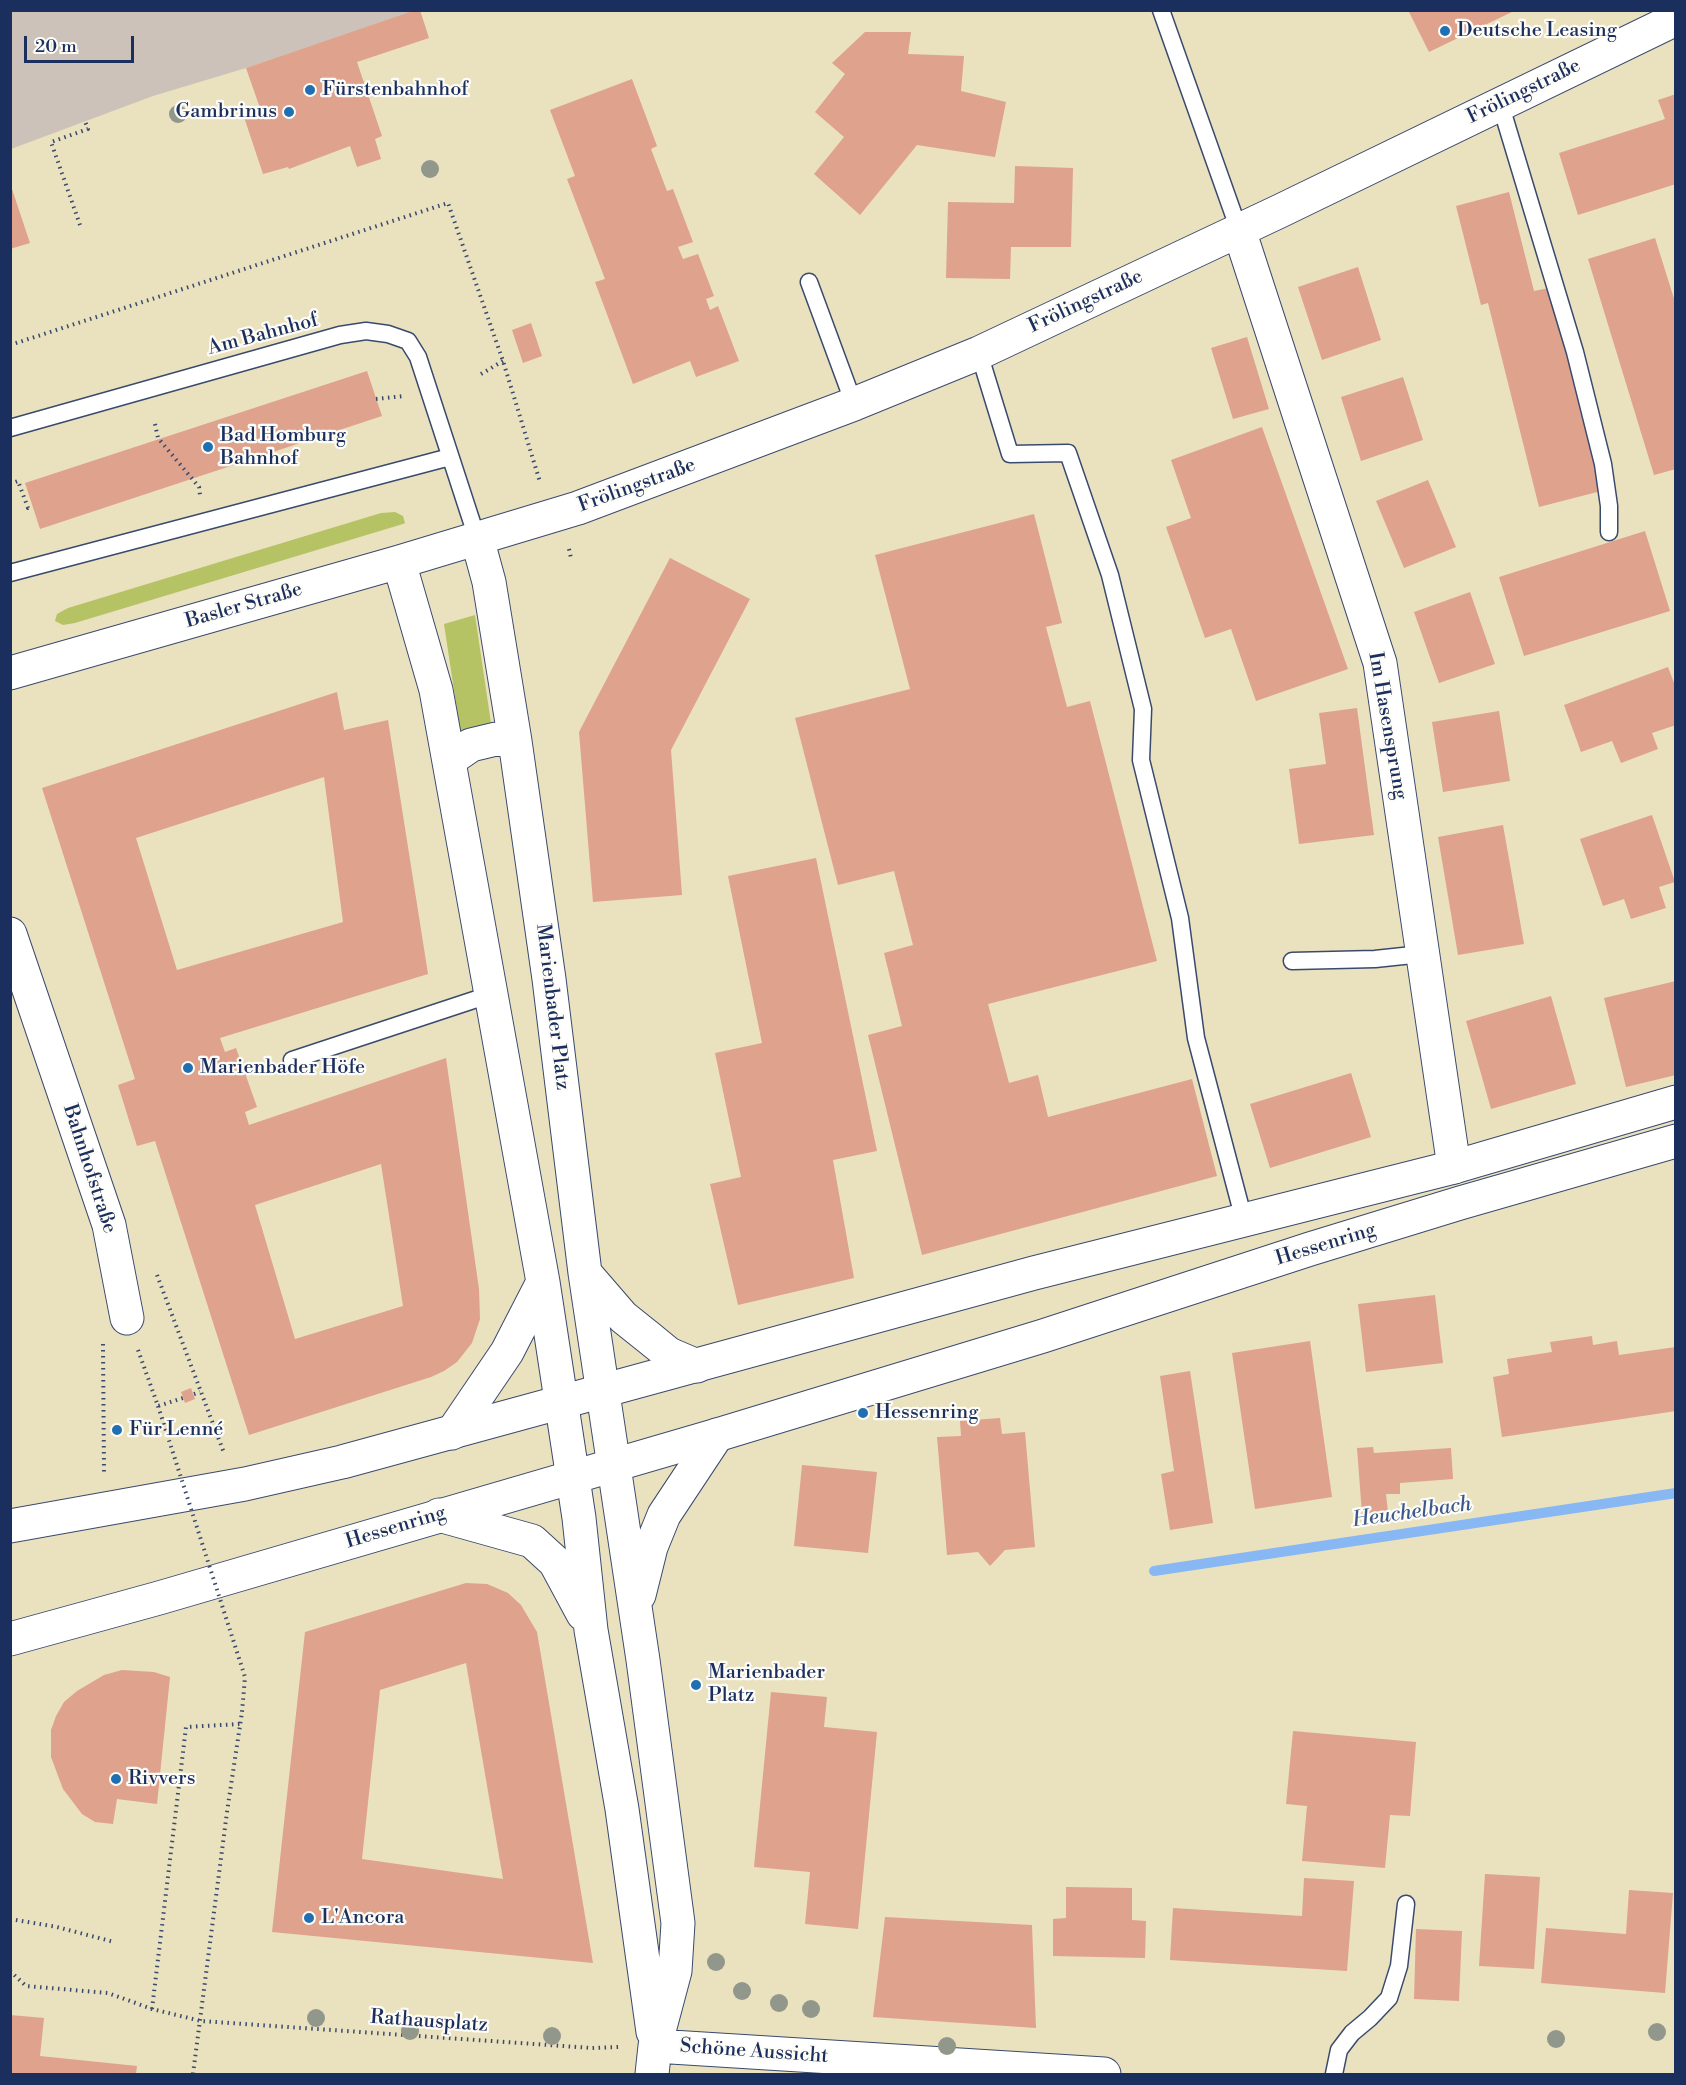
<!DOCTYPE html>
<meta charset="utf-8">
<style>
body{margin:0}
#map{position:relative;width:1686px;height:2085px;overflow:hidden;background:#eae1bf;font-family:"Libre Bodoni",serif}
canvas{display:block}
.frame{position:absolute;inset:0;border:12px solid #1b2f5e;pointer-events:none}
.scale{position:absolute;left:24px;top:36px;width:110px;height:27px;box-sizing:border-box;border:3px solid #1b2f5e;border-top:0;padding-left:8px;font-size:18px;line-height:21px;white-space:nowrap;color:#1b2f5e;-webkit-text-stroke:4px #fdfcf7;paint-order:stroke}
</style>
<div id="map">
<canvas width="1686" height="2085"></canvas>
<div class="frame"></div>
<div class="scale">20 m</div>
</div>
<script>
const ctx = document.querySelector('canvas').getContext('2d');
ctx.lineJoin = 'round';
function fillPath(path, color) {
  ctx.fillStyle = color;
  ctx.fill(path, 'evenodd');
}
function poly(rows) {
  const path = new Path2D();
  for (const r of rows) {
    path.moveTo(r[0], r[1]);
    for (let i = 2; i < r.length; i += 2) path.lineTo(r[i], r[i + 1]);
  }
  return path;
}
function stroke(path, color, width, dash) {
  ctx.strokeStyle = color;
  ctx.lineWidth = width;
  ctx.lineCap = dash ? 'butt' : 'round';
  ctx.setLineDash(dash || []);
  ctx.stroke(path);
}
function write(font, color, halo, rows, align = 'center') {
  ctx.font = font + ' "Libre Bodoni",serif';
  ctx.lineWidth = 4.5;
  ctx.setLineDash([]);
  ctx.textBaseline = 'middle';
  ctx.strokeStyle = halo;
  ctx.fillStyle = color;
  for (const [text, x, y, turn = 0] of rows) {
    ctx.save();
    ctx.translate(x, y);
    ctx.rotate((+turn || 0) * Math.PI / 180);
    ctx.textAlign = isNaN(turn) ? turn : align;
    if (halo) ctx.strokeText(text, 0, 0);
    ctx.fillText(text, 0, 0);
    ctx.restore();
  }
}
fillPath(poly([
 [11,11,416,11,246,68,153,96,11,149]
]), '#cdc2b9');
fillPath(poly([
 [395,512,403,516,405,523,403,524,75,623,63,625,55,621,57,614,68,608,381,513],
 [475,615,491,723,488,728,464,734,460,730,444,624]
]), '#b6c365');
stroke(poly([
 [1154,1571,1676,1493]
]), '#87b8f3', 10);
fillPath(poly([
 [416,10,420,10,429,38,357,62,382,136,375,139,381,159,357,167,350,146,289,169,288,167,263,174,244,117,261,111,246,68],
 [1408,10,1516,10,1429,52],
 [865,32,911,32,908,54,964,56,961,91,1006,102,995,157,917,145,860,215,814,174,844,137,815,112,845,74,832,63],
 [632,79,657,146,651,149,667,191,673,189,693,242,678,247,683,259,698,254,714,296,706,299,710,310,718,306,739,361,696,377,690,361,633,384,595,282,605,279,567,179,575,176,550,110],
 [1676,94,1676,184,1578,215,1559,153,1665,119,1658,100],
 [1015,166,1073,168,1071,247,1011,247,1010,279,946,278,948,202,1014,203],
 [10,183,30,243,10,249],
 [1509,192,1534,291,1554,287,1605,490,1539,507,1488,303,1481,305,1456,206],
 [1655,238,1676,305,1676,469,1654,475,1588,259],
 [1358,267,1381,340,1322,360,1298,287],
 [531,323,542,356,523,363,512,330],
 [1247,337,1269,409,1233,419,1211,348],
 [367,371,382,416,40,529,25,483],
 [1403,377,1423,440,1361,461,1341,397],
 [1262,427,1348,669,1256,701,1231,629,1205,638,1166,527,1191,518,1171,460],
 [1428,480,1456,547,1404,568,1376,501],
 [1034,514,1062,623,1046,627,1067,707,1090,701,1157,961,988,1004,1009,1083,1038,1075,1048,1117,1192,1079,1217,1176,922,1255,868,1035,902,1026,884,953,913,945,894,871,838,885,795,718,910,689,875,555],
 [1645,531,1670,611,1524,656,1499,577],
 [670,558,750,599,671,750,682,895,593,902,579,732],
 [1470,592,1495,664,1439,683,1414,612],
 [1668,667,1676,688,1676,725,1652,733,1658,749,1621,763,1612,741,1581,752,1564,705],
 [337,692,344,730,388,720,428,974,220,1038,225,1052,236,1048,257,1107,245,1112,249,1125,446,1058,479,1289,480,1319,472,1343,457,1362,444,1371,431,1377,249,1435,155,1141,137,1146,118,1085,135,1079,42,788],
 [324,777,343,922,177,970,136,838],
 [381,1164,403,1306,295,1339,255,1205],
 [1357,708,1374,835,1299,844,1289,769,1326,764,1319,713],
 [1499,711,1510,781,1443,792,1432,722],
 [1652,815,1675,882,1659,887,1666,908,1631,919,1624,899,1603,906,1580,839],
 [1503,825,1524,944,1458,955,1438,837],
 [816,858,877,1151,833,1160,854,1278,738,1305,710,1184,741,1177,715,1053,762,1043,728,876],
 [1676,981,1676,1075,1626,1087,1604,998],
 [1551,996,1576,1084,1491,1109,1466,1021],
 [1351,1073,1371,1137,1270,1168,1250,1104],
 [1435,1295,1443,1363,1366,1372,1358,1304],
 [1592,1336,1593,1345,1617,1341,1619,1355,1676,1347,1676,1411,1502,1437,1493,1377,1509,1374,1507,1359,1552,1352,1550,1342],
 [1310,1341,1332,1497,1255,1509,1232,1353],
 [1190,1371,1213,1523,1170,1530,1161,1474,1174,1471,1160,1376],
 [191,1388,195,1399,185,1403,181,1392],
 [1000,1418,1002,1434,1025,1432,1035,1547,1005,1550,990,1566,978,1552,947,1555,937,1437,961,1436,960,1421],
 [1373,1447,1374,1453,1451,1448,1453,1479,1400,1483,1400,1494,1386,1494,1388,1512,1362,1514,1357,1448],
 [802,1465,877,1472,868,1553,794,1546],
 [466,1583,487,1584,508,1593,521,1605,537,1632,593,1963,272,1932,305,1632],
 [466,1663,503,1879,362,1859,380,1690],
 [122,1670,154,1672,170,1677,157,1804,117,1799,113,1824,95,1822,82,1814,63,1789,51,1757,51,1730,56,1716,64,1702,77,1691,104,1675],
 [771,1692,827,1697,824,1727,877,1732,858,1929,805,1924,810,1872,754,1867],
 [1293,1731,1416,1742,1410,1816,1390,1815,1385,1868,1302,1861,1307,1806,1286,1804],
 [1485,1874,1540,1877,1534,1969,1479,1966],
 [1304,1878,1354,1881,1347,1971,1170,1960,1173,1908,1302,1916],
 [1066,1887,1132,1888,1132,1920,1146,1921,1145,1958,1053,1956,1053,1919,1066,1918],
 [1629,1890,1673,1893,1665,1993,1541,1983,1546,1928,1626,1934],
 [885,1917,1032,1925,1036,2028,873,2017],
 [1416,1929,1462,1931,1459,2001,1414,1999],
 [10,2015,44,2018,40,2056,137,2066,136,2074,10,2074]
]), '#dfa28c');
const service = poly([
 [1161,10,1239,230],
 [1500,103,1575,352,1603,464,1609,506,1609,532],
 [809,282,854,404],
 [979,353,1010,454,1068,453,1110,575,1143,709,1141,760,1180,918,1196,1038,1244,1220],
 [10,428,340,335,366,331,388,334,408,341,418,357,477,538],
 [10,573,450,457],
 [1292,961,1375,959,1422,954],
 [292,1060,492,994],
 [1334,2074,1339,2050,1352,2033,1370,2018,1389,1998,1399,1966,1406,1904]
]);
const minor = poly([
 [1239,230,1380,663,1454,1167],
 [477,538,489,582,515,741,549,979,585,1273,643,1660,678,1923,675,1971,655,2046,652,2074],
 [399,562,436,690,543,1282,579,1518,591,1630,622,1809,653,2032],
 [10,673,399,562,578,508,854,404,979,353,1280,211,1676,19],
 [449,760,471,745,496,739,515,741],
 [10,934,109,1225,127,1318],
 [585,1273,623,1317,648,1337,669,1354,697,1366],
 [452,1433,507,1352,543,1282],
 [439,1515,532,1541,555,1562,583,1614],
 [639,1595,651,1547,664,1515,717,1435],
 [655,2046,1104,2074]
]);
const tertiary = poly([
 [10,1526,245,1484,342,1462,1034,1273,1454,1167,1676,1102],
 [10,1639,159,1598,717,1435,1043,1336,1310,1249,1460,1203,1676,1141]
]);
stroke(service, '#3a4a6d', 19);
stroke(minor, '#3a4a6d', 35);
stroke(tertiary, '#3a4a6d', 35);
stroke(poly([
 [80,225,51,142,88,129,84,119],
 [10,345,448,203,503,361,540,482],
 [481,374,503,361],
 [376,399,404,396],
 [155,424,158,438,199,487,200,495],
 [10,484,18,481,28,508,32,506],
 [569,549,571,558],
 [157,1275,224,1453],
 [103,1344,104,1472],
 [138,1350,158,1406,183,1398],
 [194,1394,200,1392],
 [10,1919,57,1927,114,1942],
 [10,1971,26,1986,108,1993,152,2009,201,2021,592,2048,619,2047],
 [152,2009,186,1727,240,1724],
 [193,2074,227,1812,242,1712]
]), '#3a4a6d', 4, [1.5, 4.5]);
stroke(service, '#fff', 16);
stroke(minor, '#fff', 33);
stroke(tertiary, '#fff', 33);
stroke(poly([
 [158,1406,245,1677,242,1712]
]), '#3a4a6d', 4, [1.5, 4.5]);
ctx.fillStyle = '#92978b';
for (const [x, y] of [
 [178,114],
 [430,169],
 [716,1962],
 [742,1991],
 [779,2003],
 [811,2009],
 [316,2018],
 [410,2031],
 [1657,2032],
 [552,2036],
 [1556,2039],
 [947,2046]
]) {
  ctx.beginPath();
  ctx.arc(x, y, 9, 0, 2 * Math.PI);
  ctx.fill();
}
for (const [x, y, r, color] of [
 [1445,31,6,"#1f6fb2"],
 [310,90,6,"#1f6fb2"],
 [289,112,6,"#1f6fb2"],
 [208,447,6,"#1f6fb2"],
 [188,1068,6,"#1f6fb2"],
 [863,1413,6,"#1f6fb2"],
 [117,1430,6,"#1f6fb2"],
 [696,1685,6,"#1f6fb2"],
 [116,1779,6,"#1f6fb2"],
 [309,1918,6,"#1f6fb2"]
]) {
  const dot = new Path2D();
  dot.arc(x, y, r, 0, 2 * Math.PI);
  ctx.fillStyle = color;
  ctx.fill(dot);
  stroke(dot, '#fdfcf7', 2);
}
write('20px', '#1b2f5e', '#fdfcf7', [
 ["Deutsche Leasing",1457,31],
 ["Fürstenbahnhof",322,90],
 ["Gambrinus",277,112,"right"],
 ["Bad Homburg",220,436],
 ["Bahnhof",220,459],
 ["Marienbader Höfe",200,1068],
 ["Hessenring",875,1413],
 ["Für Lenné",129,1430],
 ["Marienbader",708,1673],
 ["Platz",708,1696],
 ["Rivvers",128,1779],
 ["L'Ancora",321,1918]
], 'left');
write('20px', '#1b2f5e', '#fdfcf7', [
 ["Frölingstraße",1524,92,-26],
 ["Frölingstraße",1086,302,-25],
 ["Am Bahnhof",263,335,-15],
 ["Frölingstraße",637,486,-20],
 ["Basler Straße",244,606,-16],
 ["Im Hasensprung",1387,726,80],
 ["Marienbader Platz",552,1007,83],
 ["Bahnhofstraße",89,1169,72],
 ["Hessenring",1326,1245,-17],
 ["Hessenring",396,1528,-17],
 ["Rathausplatz",429,2022,4],
 ["Schöne Aussicht",754,2052,4]
]);
write('italic 21px', '#3b588b', '#fdfcf7', [
 ["Heuchelbach",1412,1513,-8]
]);
</script>
